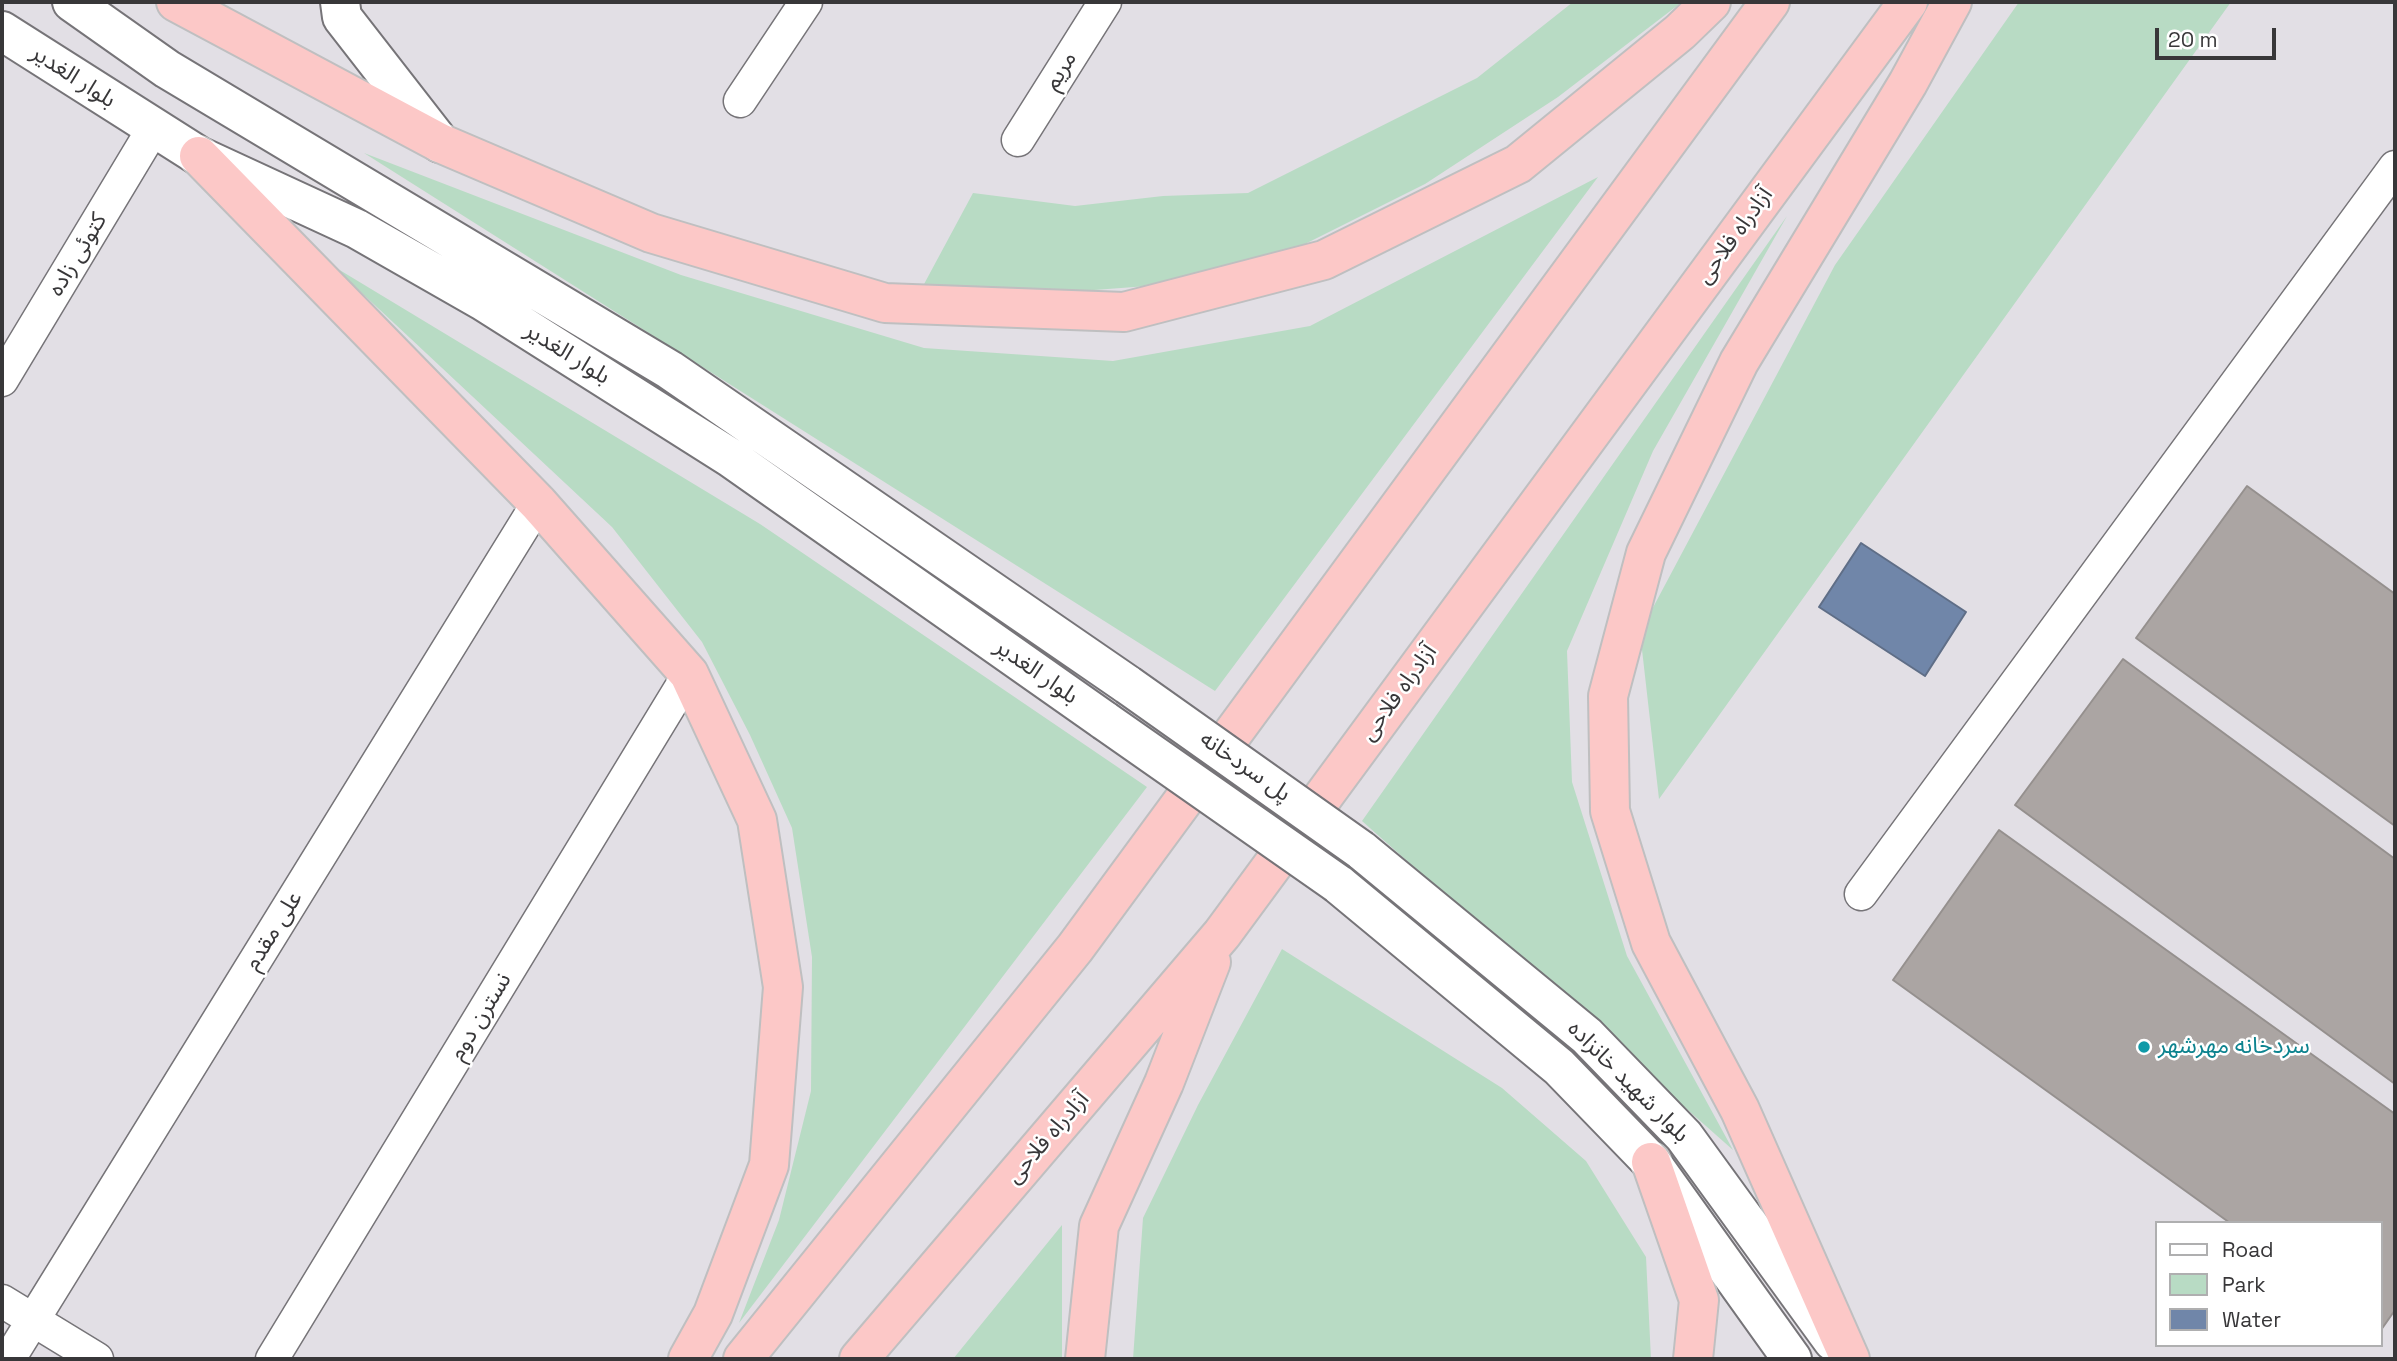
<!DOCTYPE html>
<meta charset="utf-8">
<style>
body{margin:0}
#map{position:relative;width:2397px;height:1361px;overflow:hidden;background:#e2dfe5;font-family:"Space Grotesk",sans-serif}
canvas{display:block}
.frame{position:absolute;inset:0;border:4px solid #383739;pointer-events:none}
.legend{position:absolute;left:2155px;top:1221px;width:228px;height:126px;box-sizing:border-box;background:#fff;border:2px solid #afafb0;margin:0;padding:9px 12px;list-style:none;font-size:21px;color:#383739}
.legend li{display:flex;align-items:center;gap:14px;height:35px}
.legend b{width:35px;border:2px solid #afafb0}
.scale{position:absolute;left:2155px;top:28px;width:121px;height:32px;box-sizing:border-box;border:4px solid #383739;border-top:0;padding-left:9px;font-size:21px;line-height:24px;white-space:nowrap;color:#383739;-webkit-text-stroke:5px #fff;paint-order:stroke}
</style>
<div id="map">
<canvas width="2397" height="1361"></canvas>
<div class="frame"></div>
<ul class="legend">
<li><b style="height:9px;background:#fff"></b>Road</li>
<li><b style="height:19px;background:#b8dbc4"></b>Park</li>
<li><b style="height:19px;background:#7086a9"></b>Water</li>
</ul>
<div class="scale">20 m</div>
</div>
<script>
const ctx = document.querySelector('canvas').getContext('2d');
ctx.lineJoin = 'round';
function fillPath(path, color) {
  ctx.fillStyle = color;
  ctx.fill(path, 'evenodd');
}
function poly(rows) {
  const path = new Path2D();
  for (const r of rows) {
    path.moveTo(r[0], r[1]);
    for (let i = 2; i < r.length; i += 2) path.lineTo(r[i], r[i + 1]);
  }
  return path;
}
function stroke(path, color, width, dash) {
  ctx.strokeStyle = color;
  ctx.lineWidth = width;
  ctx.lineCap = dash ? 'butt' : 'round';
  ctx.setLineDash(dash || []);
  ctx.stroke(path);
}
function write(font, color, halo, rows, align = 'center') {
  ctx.font = font + ' "Space Grotesk","Noto Sans Arabic",sans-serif';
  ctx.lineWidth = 5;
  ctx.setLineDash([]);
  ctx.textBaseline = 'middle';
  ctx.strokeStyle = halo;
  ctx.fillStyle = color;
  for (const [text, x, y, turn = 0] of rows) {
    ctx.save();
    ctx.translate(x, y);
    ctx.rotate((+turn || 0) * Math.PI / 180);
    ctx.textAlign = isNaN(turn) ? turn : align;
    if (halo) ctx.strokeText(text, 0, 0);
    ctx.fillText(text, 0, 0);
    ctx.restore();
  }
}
fillPath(poly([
 [1573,2,1682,2,1558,97,1425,184,1299,247,1161,285,1041,294,923,286,973,193,1075,206,1163,196,1248,193,1477,78],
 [2019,2,2231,2,1659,799,1640,632,1835,265],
 [364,153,681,275,924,348,1113,361,1310,326,1598,177,1215,691],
 [1787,216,1653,451,1567,651,1572,782,1627,956,1733,1150,1362,821],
 [333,266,760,524,1147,787,739,1323,779,1220,811,1091,812,957,792,828,750,735,702,642,612,527],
 [1282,949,1502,1088,1586,1161,1646,1257,1651,1359,1133,1359,1143,1218,1198,1105],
 [1062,1225,1062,1359,953,1359]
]), '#b8dbc4');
const water = poly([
 [1861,543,1966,612,1925,676,1819,607,1861,543]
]);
fillPath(water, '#7086a9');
stroke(water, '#5f6e87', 2);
const building = poly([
 [2247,486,2395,594,2395,826,2136,638,2247,486],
 [2123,659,2395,859,2395,1084,2015,805,2123,659],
 [1999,830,2395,1114,2395,1310,2381,1330,2381,1223,2230,1223,1893,980,1999,830]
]);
fillPath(building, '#aba5a3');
stroke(building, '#95908e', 2);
const minor = poly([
 [740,101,806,2],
 [1018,140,1105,2],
 [2,380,153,129],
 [1861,894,2395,167],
 [2,1301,97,1359],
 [9,1359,538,503],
 [272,1359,689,674]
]);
const tertiary = poly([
 [340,2,342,17,440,143]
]);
const secondary = poly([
 [72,2,167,69,670,370,1128,685],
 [2,31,199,156,357,229,483,301,731,458,1105,721],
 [1361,850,1587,1036,1684,1136,1833,1341],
 [1338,884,1559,1067,1651,1162,1792,1359]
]);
const motorway = poly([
 [176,2,440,143,651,233,885,303,1124,312,1324,260,1518,164,1680,32,1711,2],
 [199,156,538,503,689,674,757,820,783,987,769,1165,713,1314,688,1359],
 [1651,1162,1699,1300,1693,1359],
 [743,1359,1075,948,1770,2],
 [859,1359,1222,934,1908,2],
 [1085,1359,1099,1226,1164,1083,1211,962],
 [1850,1359,1740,1110,1651,943,1610,811,1608,696,1646,553,1739,362,1908,83,1952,2]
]);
stroke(minor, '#767478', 35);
stroke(tertiary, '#767478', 42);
stroke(secondary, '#767478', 42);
stroke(motorway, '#bfbfc0', 42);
stroke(minor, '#fff', 32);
stroke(tertiary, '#fff', 38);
stroke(secondary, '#fff', 38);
stroke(motorway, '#fcc8c7', 38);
const secondaryBridge = poly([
 [1128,685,1361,850],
 [1105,721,1338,884]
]);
stroke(secondaryBridge, '#767478', 42, []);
stroke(secondaryBridge, '#fff', 38);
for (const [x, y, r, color] of [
 [2144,1047,7,"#0f9aa8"]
]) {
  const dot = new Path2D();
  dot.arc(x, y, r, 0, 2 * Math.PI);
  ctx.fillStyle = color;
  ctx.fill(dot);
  stroke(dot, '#fff', 2.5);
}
write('23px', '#383739', '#fff', [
 ["مریم",1061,71,-58],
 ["بلوار الغدیر",73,77,33],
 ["آزادراه فلاحی",1735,236,-54],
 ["کتوئی‌ زاده",78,255,-59],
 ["بلوار الغدیر",567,354,32],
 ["بلوار الغدیر",1036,672,35],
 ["آزادراه فلاحی",1399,693,-54],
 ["پل سردخانه",1245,767,35],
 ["علی مقدم",274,931,-58],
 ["نسترن دوم",481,1017,-59],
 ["بلوار شهید خانزاده",1628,1082,45],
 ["آزادراه فلاحی",1048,1138,-49]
]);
write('23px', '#0d838f', '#fff', [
 ["سردخانه مهرشهر",2158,1047]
], 'left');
</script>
